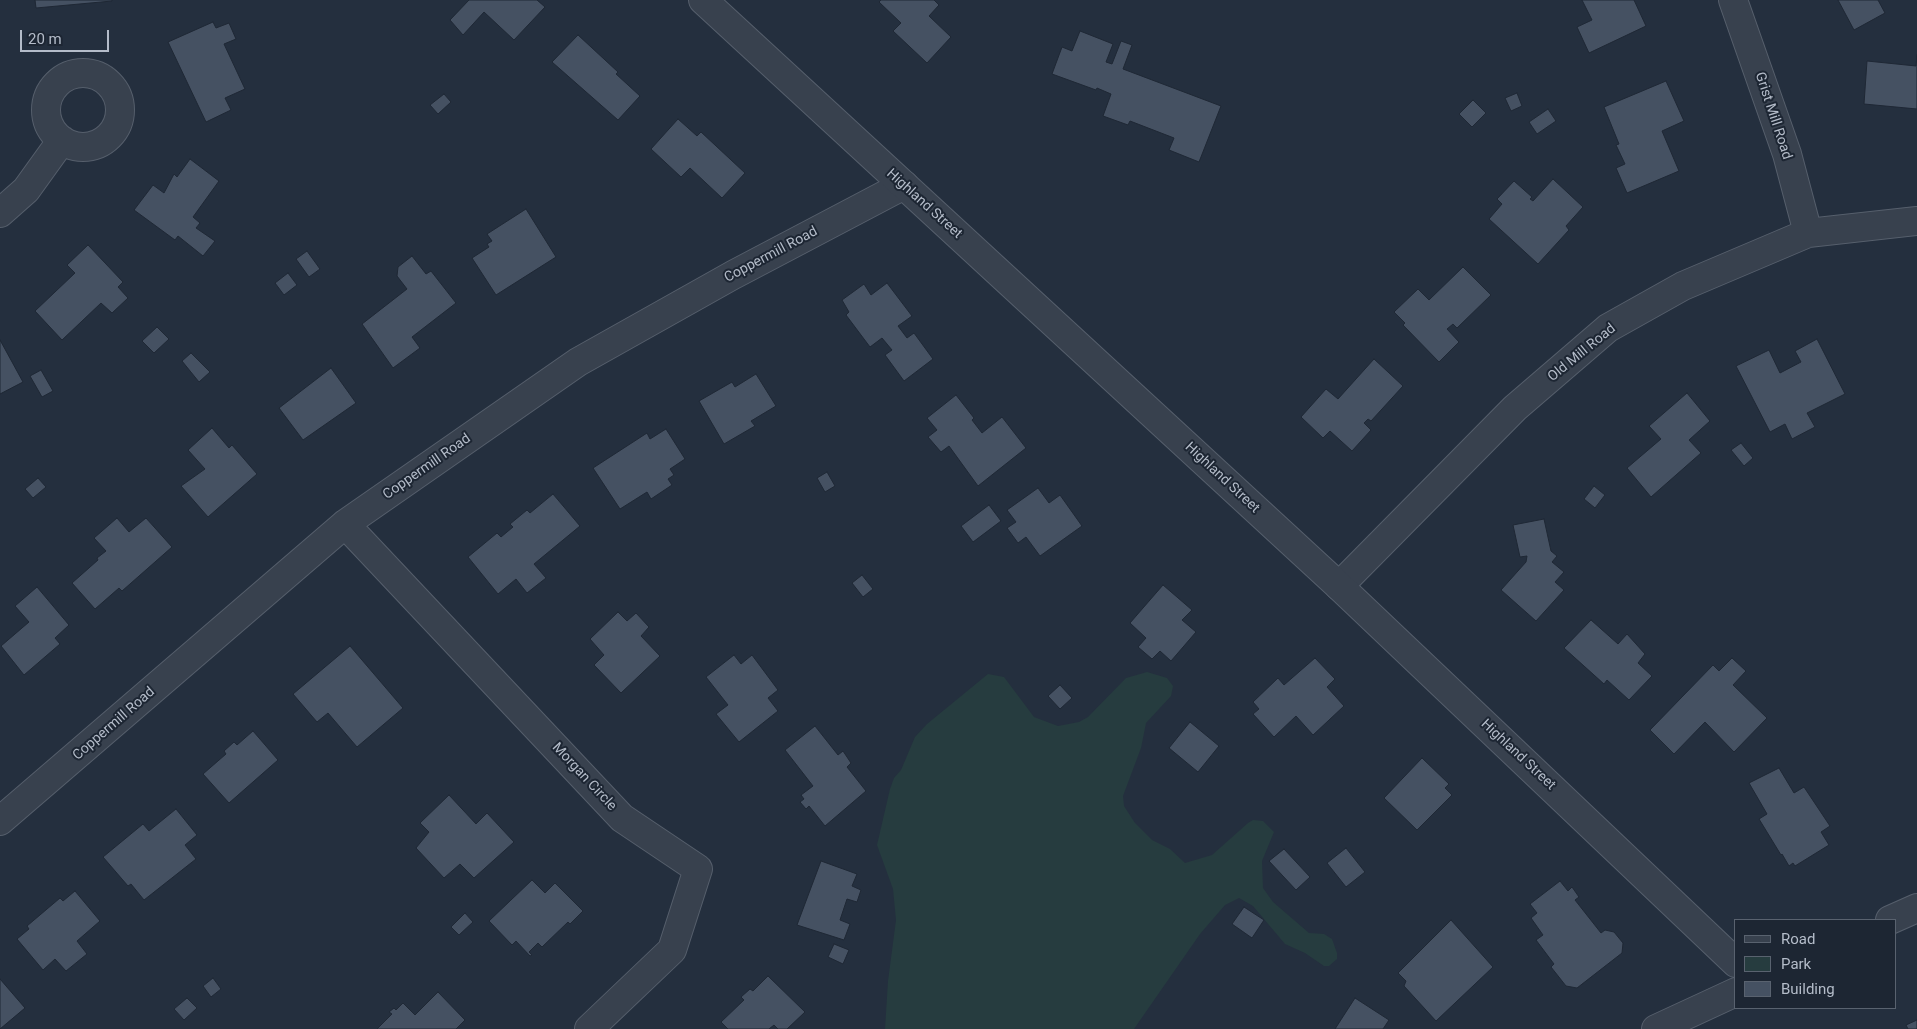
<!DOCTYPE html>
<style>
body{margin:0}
#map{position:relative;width:1917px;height:1029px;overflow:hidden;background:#242f3e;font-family:Roboto,sans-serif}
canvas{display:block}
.legend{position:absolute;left:1734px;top:919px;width:162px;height:90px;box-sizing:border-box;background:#1d2633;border:1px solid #59626f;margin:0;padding:6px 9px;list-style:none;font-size:15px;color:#b4bcc9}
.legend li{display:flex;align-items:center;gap:10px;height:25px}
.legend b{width:25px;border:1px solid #59626f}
.scale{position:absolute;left:20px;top:30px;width:89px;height:22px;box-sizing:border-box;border:2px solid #b4bcc9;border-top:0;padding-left:6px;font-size:15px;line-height:18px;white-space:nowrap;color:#b4bcc9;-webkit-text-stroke:4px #1d2633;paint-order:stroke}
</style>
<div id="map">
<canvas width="1917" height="1029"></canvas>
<ul class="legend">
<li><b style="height:6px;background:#38414e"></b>Road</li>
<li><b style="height:14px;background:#263c3f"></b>Park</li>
<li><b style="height:14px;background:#455162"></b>Building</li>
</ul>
<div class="scale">20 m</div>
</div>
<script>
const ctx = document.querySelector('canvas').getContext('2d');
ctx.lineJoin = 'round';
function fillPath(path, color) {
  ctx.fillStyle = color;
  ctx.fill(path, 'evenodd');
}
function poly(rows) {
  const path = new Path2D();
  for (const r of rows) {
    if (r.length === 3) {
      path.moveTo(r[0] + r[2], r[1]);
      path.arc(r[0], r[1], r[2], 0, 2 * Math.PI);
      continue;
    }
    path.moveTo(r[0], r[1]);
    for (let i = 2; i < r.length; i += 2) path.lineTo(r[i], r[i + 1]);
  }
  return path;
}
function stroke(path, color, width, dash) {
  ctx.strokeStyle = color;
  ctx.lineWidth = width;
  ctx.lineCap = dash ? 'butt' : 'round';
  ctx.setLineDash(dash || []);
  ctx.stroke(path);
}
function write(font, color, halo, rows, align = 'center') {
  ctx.font = font + ' Roboto,sans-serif';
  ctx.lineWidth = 4;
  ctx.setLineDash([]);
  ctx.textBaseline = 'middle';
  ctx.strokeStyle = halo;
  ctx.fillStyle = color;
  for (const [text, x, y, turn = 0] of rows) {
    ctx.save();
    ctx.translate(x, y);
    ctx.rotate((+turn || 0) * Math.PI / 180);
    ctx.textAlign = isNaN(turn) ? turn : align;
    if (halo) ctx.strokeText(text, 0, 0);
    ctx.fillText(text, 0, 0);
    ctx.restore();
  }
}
fillPath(poly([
 [1147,672,1167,678,1173,686,1171,696,1146,723,1141,748,1123,796,1124,806,1135,823,1152,840,1170,849,1185,863,1212,855,1248,823,1253,820,1263,821,1274,832,1262,861,1263,888,1273,902,1309,933,1324,934,1332,939,1337,953,1337,959,1329,966,1324,966,1305,953,1285,944,1253,906,1239,898,1225,905,1200,934,1134,1029,885,1029,888,981,896,920,893,889,877,845,890,789,894,778,901,770,915,737,927,724,988,674,1004,677,1034,717,1058,726,1079,722,1088,717,1126,678]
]), '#263c3f');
const building = poly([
 [35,0,112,0,112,1,36,8,35,0],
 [469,0,537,0,545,7,514,40,484,12,463,35,450,20,469,0],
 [881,0,934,0,939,5,929,16,951,37,927,63,893,31,901,23,879,2,881,0],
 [1582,0,1634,0,1646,26,1589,53,1577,27,1592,20,1582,0],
 [1838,0,1878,0,1885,13,1854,30,1838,0],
 [213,22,216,28,229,23,236,39,224,44,245,89,225,98,231,110,206,122,168,42,213,22],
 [1080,31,1113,44,1106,62,1112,64,1121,41,1132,45,1123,69,1221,106,1199,162,1169,150,1174,138,1130,121,1128,125,1103,116,1111,94,1097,88,1096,90,1052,74,1062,47,1072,51,1080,31],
 [578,35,618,72,616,74,640,96,618,120,552,62,578,35],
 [1917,55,1917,109,1864,104,1867,61,1916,66,1917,55],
 [1666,81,1684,121,1662,131,1679,171,1627,193,1616,168,1625,164,1616,145,1619,144,1604,107,1666,81],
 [1517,93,1522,106,1511,111,1505,98,1517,93],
 [444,94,451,102,438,114,430,105,444,94],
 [1473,100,1486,113,1472,127,1459,114,1473,100],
 [1548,109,1556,121,1537,134,1529,122,1548,109],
 [678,119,697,136,701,132,745,173,722,198,690,168,681,177,651,149,678,119],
 [190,159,219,181,193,217,200,223,196,228,215,241,203,256,178,236,175,240,134,210,153,185,164,193,174,174,177,177,190,159],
 [1553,179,1583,207,1566,226,1569,230,1538,264,1489,219,1502,204,1497,199,1514,181,1532,197,1530,199,1533,201,1553,179],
 [526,209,556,257,496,295,472,258,489,247,487,244,492,241,487,234,526,209],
 [88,245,123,282,118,287,128,298,112,313,101,303,62,340,35,311,75,273,67,265,88,245],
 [307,251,320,269,309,277,296,259,307,251],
 [412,256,426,274,431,271,456,303,412,337,420,348,393,368,362,324,407,289,397,276,398,267,412,256],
 [1463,267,1491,295,1457,328,1453,324,1447,329,1459,342,1439,362,1403,325,1405,323,1394,312,1418,289,1429,300,1463,267],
 [288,273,297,285,284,295,275,283,288,273],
 [887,283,912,316,898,326,907,338,914,333,933,359,904,381,885,355,892,350,882,338,870,347,846,315,849,312,842,300,864,284,871,295,887,283],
 [157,327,169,339,154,353,142,341,157,327],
 [1817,339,1845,394,1807,413,1815,427,1792,439,1785,424,1770,432,1736,366,1769,350,1780,373,1801,362,1795,351,1817,339],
 [0,340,23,382,0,394,0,340],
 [191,353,210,372,199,382,182,361,191,353],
 [1374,359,1403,386,1371,421,1368,419,1364,423,1371,430,1352,451,1330,431,1323,438,1301,417,1326,389,1338,399,1374,359],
 [331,368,356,403,303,440,279,408,331,368],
 [41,370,53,391,42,397,30,376,41,370],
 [756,374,776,406,751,421,755,426,724,444,699,401,732,382,735,387,756,374],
 [1687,393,1710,421,1689,440,1701,453,1651,497,1627,468,1661,439,1649,426,1687,393],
 [956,395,974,418,972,420,982,433,1002,417,1026,448,978,486,949,446,941,452,928,437,937,430,927,418,956,395],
 [212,428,229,448,232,445,257,474,208,517,181,486,205,469,188,450,212,428],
 [666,429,685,459,670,469,674,475,668,479,672,485,651,499,647,492,620,509,593,468,647,433,650,439,666,429],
 [1741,443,1753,458,1744,466,1731,450,1741,443],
 [827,472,835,486,825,492,817,478,827,472],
 [38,478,46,487,33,498,25,489,38,478],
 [1594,486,1605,495,1595,508,1584,499,1594,486],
 [1038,488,1049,503,1060,495,1082,526,1040,556,1026,537,1018,543,1007,528,1016,522,1007,510,1038,488],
 [553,494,580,526,534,564,546,578,527,593,516,579,498,594,468,557,497,533,501,537,513,527,510,524,527,510,530,513,553,494],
 [989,505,1001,521,973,542,961,526,989,505],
 [117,518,129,532,146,518,172,547,122,591,119,588,95,609,72,583,98,560,97,558,106,551,94,538,117,518],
 [1544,519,1551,551,1557,556,1552,562,1564,572,1555,582,1564,590,1536,621,1501,590,1526,562,1527,556,1520,557,1513,525,1544,519],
 [862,575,873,589,863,597,852,583,862,575],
 [1163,585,1192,610,1182,620,1196,632,1171,661,1160,651,1152,659,1138,647,1146,638,1130,623,1163,585],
 [37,587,69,625,55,638,60,644,24,675,1,646,29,622,15,606,37,587],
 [618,612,627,621,636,613,649,627,641,636,660,656,621,693,594,665,604,655,590,639,618,612],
 [1591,620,1618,644,1627,634,1645,654,1638,663,1652,676,1629,700,1607,680,1604,684,1564,648,1591,620],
 [350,646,403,708,357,747,328,713,317,722,293,694,350,646],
 [734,655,741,664,752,655,778,690,768,698,778,711,739,742,716,714,728,705,706,677,734,655],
 [1315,658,1335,679,1327,687,1344,706,1313,735,1296,716,1274,737,1253,714,1259,709,1253,702,1278,678,1284,685,1315,658],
 [1732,658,1746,671,1733,685,1767,718,1734,752,1705,722,1674,754,1650,730,1713,665,1719,671,1732,658],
 [1060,685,1072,698,1060,709,1048,696,1060,685],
 [1190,722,1219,746,1198,772,1169,748,1190,722],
 [815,726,838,755,843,751,851,763,847,767,866,791,825,826,809,806,806,809,800,802,804,799,801,795,813,786,785,750,815,726],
 [253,731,278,760,229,803,203,774,226,754,224,751,234,742,237,745,253,731],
 [1422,758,1449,784,1445,788,1452,795,1417,830,1384,798,1422,758],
 [1779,768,1794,793,1804,787,1830,826,1821,832,1829,845,1795,866,1793,863,1789,866,1782,854,1781,855,1759,819,1767,814,1749,783,1779,768],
 [449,795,476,824,487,813,514,842,474,878,460,864,444,878,416,848,429,832,420,823,449,795],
 [176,809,197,835,185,845,196,859,144,900,131,884,128,886,103,857,143,824,149,831,176,809],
 [1346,848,1365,872,1346,887,1327,863,1346,848],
 [1284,849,1310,877,1296,890,1269,861,1284,849],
 [821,861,857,874,852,886,861,890,857,902,847,899,840,920,850,924,844,940,797,925,821,861],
 [532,880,545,893,555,883,583,911,570,924,568,922,542,947,538,943,529,952,532,955,530,956,516,941,512,945,489,921,532,880],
 [1560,881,1568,891,1572,887,1579,897,1575,900,1601,933,1605,930,1614,932,1623,943,1622,953,1577,988,1566,986,1551,967,1554,964,1536,940,1543,935,1531,918,1537,913,1530,904,1560,881],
 [75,891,100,921,77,941,87,954,66,971,55,959,43,970,17,939,29,929,27,926,60,898,63,901,75,891],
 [1244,907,1264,920,1252,938,1232,924,1244,907],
 [465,913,473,922,459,935,451,927,465,913],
 [1451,920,1493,967,1436,1021,1404,986,1406,981,1398,973,1451,920],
 [834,944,849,950,843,964,828,957,834,944],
 [768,976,805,1012,787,1029,778,1029,774,1025,769,1029,728,1029,721,1022,744,1000,741,997,750,989,753,991,768,976],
 [213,978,221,989,211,997,203,986,213,978],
 [0,979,25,1008,0,1029,0,979],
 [438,992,465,1020,456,1029,377,1029,392,1014,389,1012,394,1008,396,1010,403,1003,415,1015,438,992],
 [187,998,197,1008,184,1020,174,1009,187,998],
 [1355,998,1389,1020,1383,1029,1335,1029,1355,998],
 [1917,1020,1917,1029,1908,1029,1906,1025,1917,1020]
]);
fillPath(building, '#455162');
stroke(building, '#1f2835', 1);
const minor = poly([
 [1733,0,1787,154,1808,233],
 [83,110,37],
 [0,213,26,190,62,140],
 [345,524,622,818,698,869,672,950,589,1029],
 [1339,586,1515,408,1608,328,1683,286,1808,233,1917,221],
 [0,821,345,524,578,362,733,275,904,185]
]);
const tertiary = poly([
 [703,0,1339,586,1736,963],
 [1890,920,1917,908],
 [1656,1029,1736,992]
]);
stroke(minor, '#565f6c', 30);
stroke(tertiary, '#565f6c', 30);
stroke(minor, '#38414e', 28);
stroke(tertiary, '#38414e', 28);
write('14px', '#b4bcc9', '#1d2633', [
 ["Grist Mill Road",1773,116,72],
 ["Highland Street",924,204,42],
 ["Coppermill Road",771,255,-28],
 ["Old Mill Road",1582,353,-39],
 ["Coppermill Road",427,467,-35],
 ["Highland Street",1222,478,43],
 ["Coppermill Road",114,724,-41],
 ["Highland Street",1518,755,43],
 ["Morgan Circle",584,777,47]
]);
</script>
